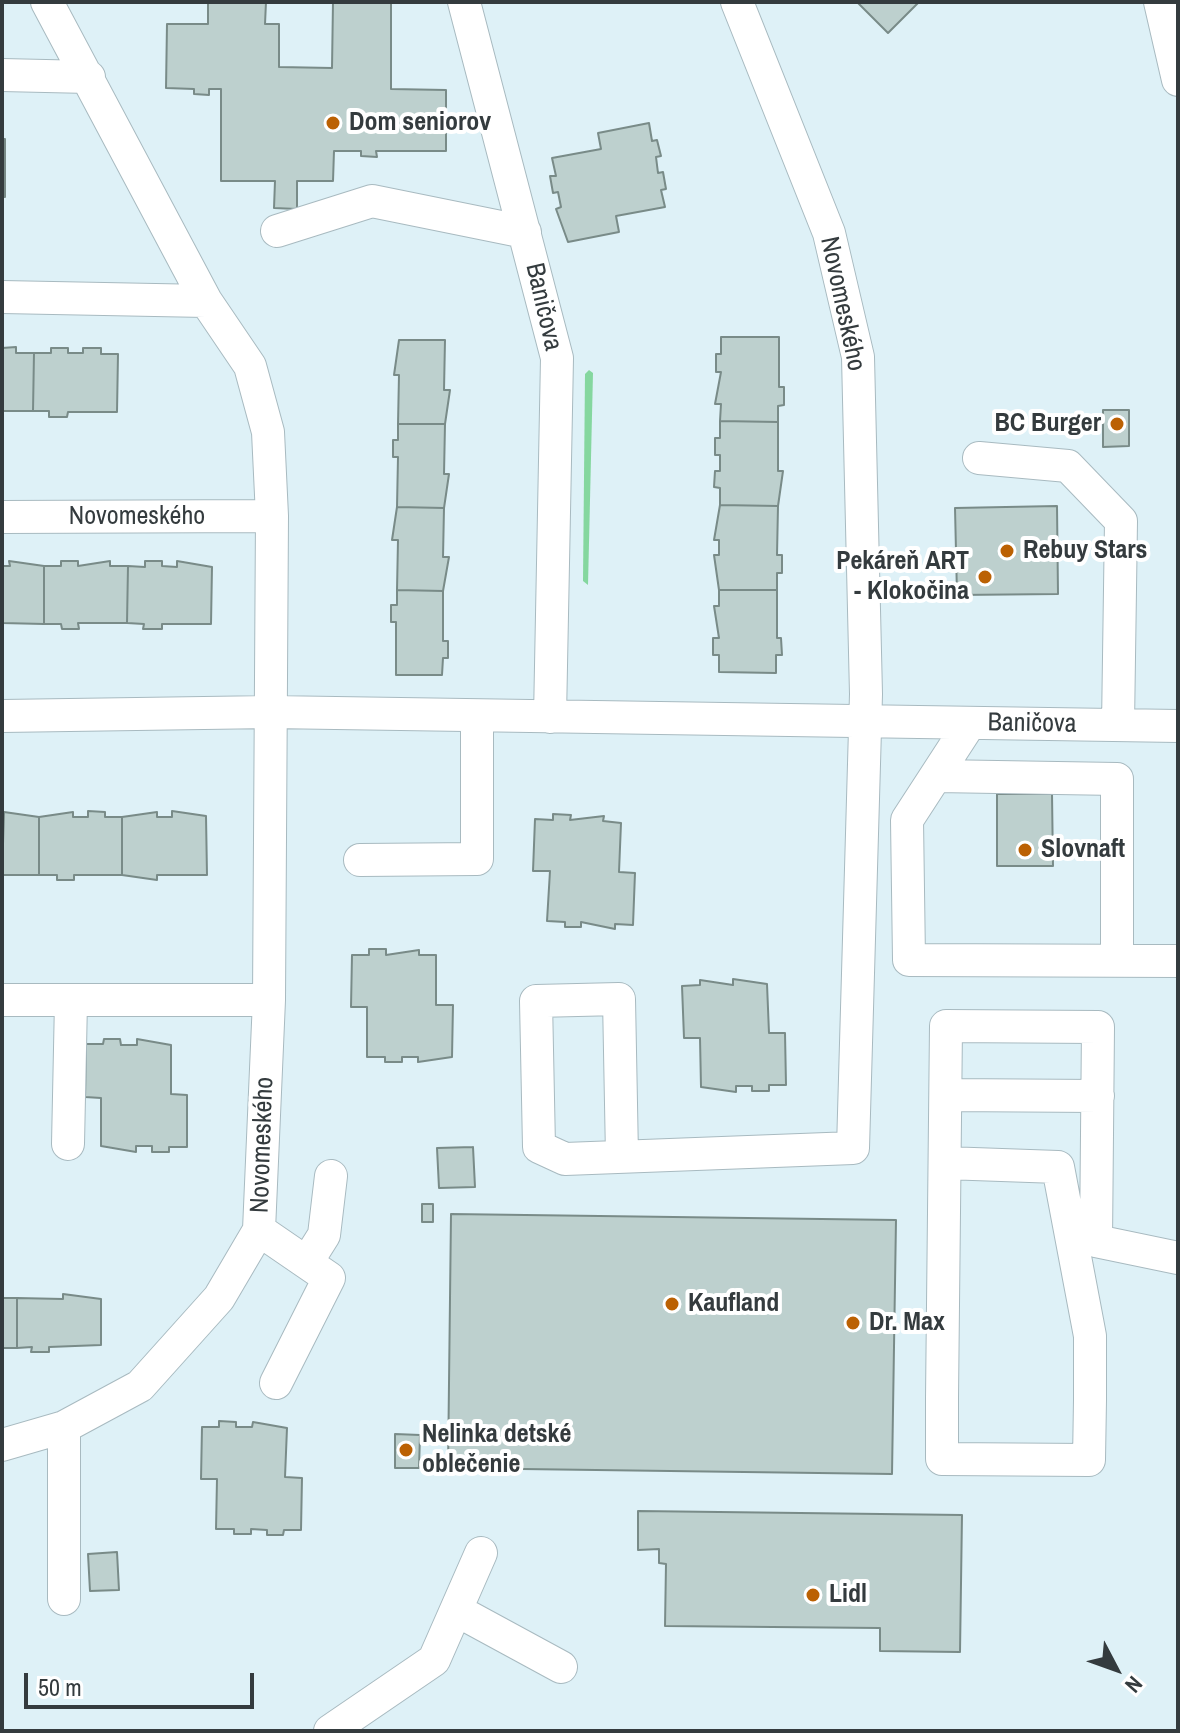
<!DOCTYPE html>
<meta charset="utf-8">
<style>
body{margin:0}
#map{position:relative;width:1180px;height:1733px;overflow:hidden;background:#def1f7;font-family:"Archivo Narrow",sans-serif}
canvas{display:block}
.frame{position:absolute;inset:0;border:4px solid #343b3e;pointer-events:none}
.north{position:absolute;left:1076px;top:1629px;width:80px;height:80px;-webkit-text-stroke:6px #fff;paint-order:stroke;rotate:131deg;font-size:22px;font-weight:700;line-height:32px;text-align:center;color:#343b3e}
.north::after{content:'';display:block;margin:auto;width:28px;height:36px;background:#343b3e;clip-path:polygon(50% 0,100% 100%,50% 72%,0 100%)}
.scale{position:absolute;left:24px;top:1673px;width:230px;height:36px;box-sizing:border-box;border:4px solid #343b3e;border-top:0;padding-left:10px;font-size:24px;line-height:28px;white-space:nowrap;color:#343b3e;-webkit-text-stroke:6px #fff;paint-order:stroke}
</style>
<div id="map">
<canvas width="1180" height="1733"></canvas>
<div class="frame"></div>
<div class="north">N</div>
<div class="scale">50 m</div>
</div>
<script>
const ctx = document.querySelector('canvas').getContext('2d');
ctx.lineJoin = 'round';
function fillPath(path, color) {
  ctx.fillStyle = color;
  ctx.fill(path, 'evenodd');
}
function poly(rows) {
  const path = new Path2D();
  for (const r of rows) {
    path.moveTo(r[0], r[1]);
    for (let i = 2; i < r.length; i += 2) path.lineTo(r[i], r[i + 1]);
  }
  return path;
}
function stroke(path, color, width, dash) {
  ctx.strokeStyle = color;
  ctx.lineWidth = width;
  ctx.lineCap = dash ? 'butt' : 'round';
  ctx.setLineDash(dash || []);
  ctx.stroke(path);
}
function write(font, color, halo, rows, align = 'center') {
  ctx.font = font + ' "Archivo Narrow",sans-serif';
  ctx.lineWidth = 8;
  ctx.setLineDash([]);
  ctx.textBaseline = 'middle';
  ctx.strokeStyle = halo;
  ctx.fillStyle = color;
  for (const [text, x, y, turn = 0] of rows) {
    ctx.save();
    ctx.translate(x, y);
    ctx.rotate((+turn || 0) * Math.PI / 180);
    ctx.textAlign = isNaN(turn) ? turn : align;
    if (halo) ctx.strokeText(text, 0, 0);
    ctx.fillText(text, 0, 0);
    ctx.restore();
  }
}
fillPath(poly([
 [589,370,593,373,588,585,583,581,585,374]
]), '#85d79f');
const building = poly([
 [208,2,266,2,265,24,279,24,279,67,332,68,333,2,391,2,391,89,446,90,446,151,376,151,377,157,361,156,361,151,334,151,333,181,297,181,297,209,274,208,275,181,221,181,221,89,209,89,209,95,194,94,194,89,166,88,167,24,208,24,208,2],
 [857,2,919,2,888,33,857,2],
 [649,123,652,141,657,140,661,156,656,157,658,173,663,172,666,189,661,190,665,207,616,216,619,232,568,242,556,209,561,207,558,192,553,193,550,176,556,176,552,158,601,149,598,133,649,123],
 [2,139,5,139,5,197,2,197,2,139],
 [721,337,779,337,779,387,784,387,784,405,778,406,778,422,720,421,721,404,715,404,721,372,716,372,716,354,721,354,721,337],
 [399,340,445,340,444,390,450,390,445,424,398,424,399,375,394,375,399,340],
 [16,347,16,353,34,353,33,411,2,411,2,348,16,347],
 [51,348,68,348,68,353,83,353,83,348,101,348,101,354,118,354,117,412,68,412,67,417,49,417,49,411,33,411,34,353,51,353,51,348],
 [1103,410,1129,410,1129,446,1103,447,1103,410],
 [720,421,778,422,778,471,783,471,778,506,720,505,720,488,714,487,715,471,720,471,720,455,715,455,715,438,720,438,720,421],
 [398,424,445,424,444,474,449,474,444,508,397,507,398,457,393,457,393,440,398,440,398,424],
 [720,505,778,506,777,555,782,555,782,573,777,573,777,590,719,590,714,555,719,555,719,540,714,540,720,505],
 [1057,506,1058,594,957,595,955,508,1057,506],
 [397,507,444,508,443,557,449,557,443,591,397,590,398,540,392,540,397,507],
 [9,561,44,566,44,624,2,623,2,566,10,566,9,561],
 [61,561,78,561,78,566,110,561,110,566,128,566,127,623,78,623,79,629,62,629,61,624,44,624,44,566,61,566,61,561],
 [145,561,162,561,162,566,177,567,177,561,212,567,211,624,162,624,162,629,143,629,144,624,127,623,128,566,145,567,145,561],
 [397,590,443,591,443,641,448,641,448,658,443,658,442,675,396,675,396,622,391,622,391,605,397,605,397,590],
 [719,590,777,590,777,638,781,638,782,655,776,655,776,673,719,672,719,655,713,655,713,638,719,638,714,606,719,606,719,590],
 [997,794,1052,794,1053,866,997,866,997,794],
 [88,811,105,812,105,817,122,817,122,875,74,875,74,880,57,880,57,875,39,875,39,817,73,812,73,817,88,817,88,811],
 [172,811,206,816,207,875,157,875,157,880,122,875,122,817,157,812,157,817,172,817,172,811],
 [4,812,39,817,39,875,2,875,4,812],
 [553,814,571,815,570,820,604,816,603,821,621,823,619,872,635,873,633,925,615,924,615,929,581,922,581,927,565,927,565,922,547,921,550,871,533,871,535,819,553,820,553,814],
 [369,949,386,949,386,955,419,950,419,955,436,955,436,1005,453,1005,452,1057,418,1062,418,1057,402,1057,402,1062,385,1062,385,1057,367,1057,367,1007,351,1007,352,955,369,955,369,949],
 [733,979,767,984,769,1033,785,1033,786,1085,769,1085,769,1091,752,1091,752,1086,736,1086,736,1092,701,1087,700,1038,684,1038,682,986,700,985,700,980,733,985,733,979],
 [104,1039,120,1039,121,1045,137,1045,137,1039,171,1045,171,1094,187,1095,187,1147,169,1147,169,1152,152,1152,152,1146,136,1146,136,1152,101,1146,101,1098,85,1097,86,1044,103,1044,104,1039],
 [473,1147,475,1187,439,1188,437,1148,473,1147],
 [422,1204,433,1204,433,1222,422,1222,422,1204],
 [451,1214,896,1220,892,1474,448,1468,451,1214],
 [63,1294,101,1299,101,1345,49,1347,49,1352,31,1352,32,1347,17,1348,17,1298,63,1299,63,1294],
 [2,1298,17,1298,17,1348,2,1348,2,1298],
 [219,1421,236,1422,236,1427,252,1427,253,1422,287,1428,285,1477,302,1478,301,1530,284,1530,283,1535,267,1535,267,1530,251,1529,251,1534,234,1534,234,1529,216,1529,217,1479,201,1479,202,1427,219,1427,219,1421],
 [395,1434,420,1435,419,1468,395,1468,395,1434],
 [638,1511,962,1515,960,1652,880,1651,880,1628,665,1626,666,1564,659,1563,659,1549,638,1550,638,1511],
 [117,1552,119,1590,90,1591,88,1554,117,1552]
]);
fillPath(building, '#bdd0ce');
stroke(building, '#798b88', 2);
const minor = poly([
 [464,2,557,358,550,717],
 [1160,2,1178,80],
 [2,75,89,77],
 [277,231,372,201,525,232],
 [2,297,206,301],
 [979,458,1068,466,1121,521,1118,725],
 [2,517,272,516],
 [2,716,271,712,1178,726],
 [970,723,907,820,909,960,1178,961],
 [937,776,1117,779,1117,960],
 [360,860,477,859,477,716],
 [2,1000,269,1000],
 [946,1095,1098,1096],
 [68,1144,71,1001],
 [622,1156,619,999,536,1001,539,1147,565,1159,853,1148,866,694,858,357,829,233,737,2],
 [945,1163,1058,1167,1090,1336,1090,1400,1089,1460,942,1459,942,1398,946,1026,1098,1027,1096,1241,1178,1258],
 [259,1230,329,1278,276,1383],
 [307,1262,324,1235,331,1176],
 [2,1445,64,1427,140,1386,219,1298,259,1230,269,1000,272,516,268,432,250,366,206,301,47,2],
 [64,1599,64,1427],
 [456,1610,561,1667],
 [330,1731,434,1660,481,1553]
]);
stroke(minor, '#a8bac0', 34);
stroke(minor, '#fff', 32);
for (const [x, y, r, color] of [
 [333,123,8,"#bb6103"],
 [1117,424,8,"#bb6103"],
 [1007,551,8,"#bb6103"],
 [985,577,8,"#bb6103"],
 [1025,850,8,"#bb6103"],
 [672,1304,8,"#bb6103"],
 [853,1323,8,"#bb6103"],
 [406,1450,8,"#bb6103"],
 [813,1595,8,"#bb6103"]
]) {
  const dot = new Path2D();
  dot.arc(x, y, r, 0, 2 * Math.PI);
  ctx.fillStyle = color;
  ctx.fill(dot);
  stroke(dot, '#fff', 3);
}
write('bold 26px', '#343b3e', '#fff', [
 ["Dom seniorov",349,123],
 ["BC Burger",1101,424,"right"],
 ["Rebuy Stars",1023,551],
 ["Pekáreň ART",969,562,"right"],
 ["- Klokočina",969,592,"right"],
 ["Slovnaft",1041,850],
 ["Kaufland",688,1304],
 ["Dr. Max",869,1323],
 ["Nelinka detské",422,1435],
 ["oblečenie",422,1465],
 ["Lidl",829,1595]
], 'left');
write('26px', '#343b3e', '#fff', [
 ["Novomeského",842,304,78],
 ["Baničova",543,307,77],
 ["Novomeského",137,517],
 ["Baničova",1032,724,1],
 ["Novomeského",263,1145,-88]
]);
</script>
